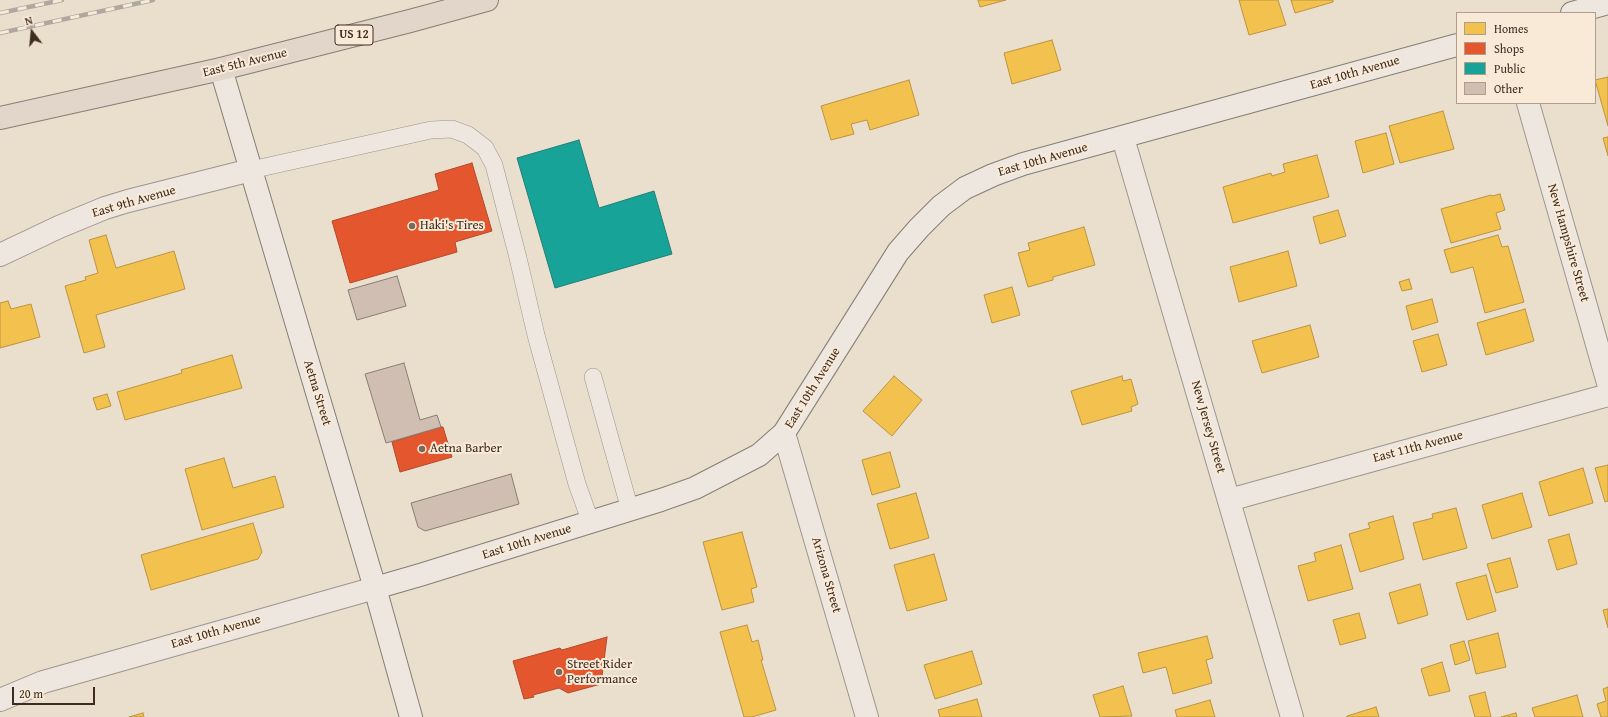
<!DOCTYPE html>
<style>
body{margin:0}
#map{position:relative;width:1608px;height:717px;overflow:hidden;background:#eadecd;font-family:"Gentium Book Plus",serif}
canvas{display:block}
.legend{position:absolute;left:1456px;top:12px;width:140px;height:92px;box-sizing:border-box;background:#f9ead7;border:1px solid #ae9e8f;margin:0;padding:5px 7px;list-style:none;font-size:12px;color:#3e2c22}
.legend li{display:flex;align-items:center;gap:8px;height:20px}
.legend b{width:20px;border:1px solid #ae9e8f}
.north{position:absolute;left:12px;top:12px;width:40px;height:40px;-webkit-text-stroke:3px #f9ead7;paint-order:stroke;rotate:344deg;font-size:11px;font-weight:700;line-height:16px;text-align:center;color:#3e2c22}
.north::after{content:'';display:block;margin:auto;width:14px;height:18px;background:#3e2c22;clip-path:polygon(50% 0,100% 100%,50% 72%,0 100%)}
.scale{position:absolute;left:12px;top:687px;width:83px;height:18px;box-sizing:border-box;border:2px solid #3e2c22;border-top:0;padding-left:5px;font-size:12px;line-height:14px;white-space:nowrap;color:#3e2c22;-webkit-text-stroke:3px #f9ead7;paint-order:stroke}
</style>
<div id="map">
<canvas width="1608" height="717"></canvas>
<ul class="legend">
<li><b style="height:11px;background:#f2c14e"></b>Homes</li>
<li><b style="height:11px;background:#e4572e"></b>Shops</li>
<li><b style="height:11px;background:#17a398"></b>Public</li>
<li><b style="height:11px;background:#d1beb2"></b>Other</li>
</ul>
<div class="north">N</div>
<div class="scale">20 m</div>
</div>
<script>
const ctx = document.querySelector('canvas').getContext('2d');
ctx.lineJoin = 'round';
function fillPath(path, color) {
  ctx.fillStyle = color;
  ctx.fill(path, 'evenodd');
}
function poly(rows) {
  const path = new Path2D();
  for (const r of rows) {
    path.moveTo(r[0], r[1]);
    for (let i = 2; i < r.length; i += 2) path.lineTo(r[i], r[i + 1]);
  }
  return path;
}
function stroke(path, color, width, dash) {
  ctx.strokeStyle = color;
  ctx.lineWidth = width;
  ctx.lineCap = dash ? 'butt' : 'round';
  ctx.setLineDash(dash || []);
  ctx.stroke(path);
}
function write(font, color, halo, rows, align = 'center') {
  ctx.font = font + ' "Gentium Book Plus",serif';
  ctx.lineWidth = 4;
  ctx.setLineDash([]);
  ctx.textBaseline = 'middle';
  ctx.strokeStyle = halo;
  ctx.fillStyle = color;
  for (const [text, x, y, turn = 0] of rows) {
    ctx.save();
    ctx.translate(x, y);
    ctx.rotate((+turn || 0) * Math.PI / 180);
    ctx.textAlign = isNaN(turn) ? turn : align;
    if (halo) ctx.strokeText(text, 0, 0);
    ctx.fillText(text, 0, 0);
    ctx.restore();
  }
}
const homes = poly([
 [978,0,1006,0,980,7,978,0],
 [1239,0,1278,0,1286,25,1249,35,1239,0],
 [1291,0,1333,0,1333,2,1295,13,1291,0],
 [1052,40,1061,70,1012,84,1004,53,1052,40],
 [1608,77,1608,126,1595,80,1608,77],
 [909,80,919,115,870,130,867,120,851,124,854,134,831,140,821,106,909,80],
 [1443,111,1454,149,1400,163,1389,126,1443,111],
 [1386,133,1394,164,1363,173,1355,141,1386,133],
 [1608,137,1608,156,1603,138,1608,137],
 [1317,155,1329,197,1233,223,1223,187,1271,173,1272,176,1285,172,1283,164,1317,155],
 [1500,194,1505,210,1496,213,1501,229,1451,243,1441,209,1491,195,1492,196,1500,194],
 [1338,210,1346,236,1320,244,1313,217,1338,210],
 [1084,227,1095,265,1053,277,1053,280,1028,287,1018,253,1030,250,1028,243,1084,227],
 [106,235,116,268,174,251,185,289,96,315,105,347,84,353,65,286,86,280,85,277,98,273,89,240,106,235],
 [1498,235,1502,247,1508,246,1524,302,1485,313,1473,267,1451,273,1444,250,1498,235],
 [1288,251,1297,286,1239,302,1230,267,1288,251],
 [1409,279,1412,289,1402,291,1399,282,1409,279],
 [1012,287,1020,315,992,323,984,295,1012,287],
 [1432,299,1438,322,1412,330,1406,306,1432,299],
 [8,301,11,309,31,304,40,337,0,348,0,303,8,301],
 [1525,309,1534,341,1486,355,1477,323,1525,309],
 [1310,325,1319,357,1262,373,1252,341,1310,325],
 [1438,334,1447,365,1422,372,1413,341,1438,334],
 [232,355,242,388,125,420,117,392,182,373,181,370,232,355],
 [894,376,922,400,892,436,863,411,894,376],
 [1122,376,1123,381,1131,379,1138,404,1131,407,1132,411,1082,425,1071,391,1122,376],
 [107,394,111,406,97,410,93,398,107,394],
 [890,452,900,487,872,495,862,460,890,452],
 [224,458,233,488,275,476,284,507,202,530,185,469,224,458],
 [1608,465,1608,501,1605,502,1595,468,1608,465],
 [1583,468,1593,503,1549,516,1539,482,1583,468],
 [916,493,929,538,890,549,877,504,916,493],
 [1522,493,1532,527,1492,539,1482,505,1522,493],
 [1456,508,1467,548,1423,560,1413,523,1433,518,1432,514,1456,508],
 [1393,516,1404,559,1360,572,1349,534,1370,528,1368,523,1393,516],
 [253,523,262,552,258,559,151,590,141,555,253,523],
 [742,532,757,587,751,589,754,602,722,610,703,542,742,532],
 [1569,534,1577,564,1557,570,1548,540,1569,534],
 [1341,545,1353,589,1308,601,1298,566,1316,561,1314,553,1341,545],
 [934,554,947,600,907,611,894,565,934,554],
 [1510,558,1518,587,1496,593,1487,564,1510,558],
 [1486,575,1496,611,1467,620,1456,583,1486,575],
 [1420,584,1428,615,1398,624,1389,593,1420,584],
 [1608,609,1608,628,1603,610,1608,609],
 [1359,613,1366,638,1340,645,1333,620,1359,613],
 [747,625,752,642,758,640,763,660,761,660,776,710,752,717,744,717,720,632,747,625],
 [1498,633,1506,667,1476,674,1468,641,1498,633],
 [1207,636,1213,658,1206,660,1212,683,1173,694,1166,667,1143,673,1138,653,1207,636],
 [1464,641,1470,660,1455,665,1450,645,1464,641],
 [972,651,982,684,935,699,924,665,972,651],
 [1442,662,1450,691,1429,696,1421,669,1442,662],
 [1123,686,1132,716,1100,717,1093,695,1123,686],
 [1608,687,1608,717,1601,717,1597,704,1606,701,1603,689,1608,687],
 [1485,692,1491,717,1475,717,1469,696,1485,692],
 [1577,695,1583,717,1535,717,1532,708,1577,695],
 [977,699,982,717,940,717,938,710,977,699],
 [1210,700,1215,717,1177,717,1175,710,1210,700],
 [1376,707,1379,717,1347,717,1347,716,1376,707],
 [143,713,144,717,129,717,143,713],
 [1516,713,1517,717,1501,717,1516,713]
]);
fillPath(homes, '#f2c14e');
stroke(homes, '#bc9441', 1);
const shops = poly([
 [472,163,492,231,455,242,457,252,350,283,332,221,439,190,435,174,472,163],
 [441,427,443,427,452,457,400,472,392,442,441,427],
 [607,637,601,684,568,693,559,688,533,695,534,697,524,699,513,661,560,648,562,650,607,637]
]);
fillPath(shops, '#e4572e');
stroke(shops, '#b24a2a', 1);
const public = poly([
 [579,140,599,208,654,191,672,254,555,288,517,158,579,140]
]);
fillPath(public, '#17a398');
stroke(public, '#237f75', 1);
const building = poly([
 [397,276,406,306,357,320,348,290,397,276],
 [404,363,420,420,437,415,441,427,386,443,365,374,404,363],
 [511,474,519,504,425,531,418,527,411,503,511,474]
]);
fillPath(building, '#d1beb2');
stroke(building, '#867e74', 1);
const lane = poly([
 [251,170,431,130,452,129,468,135,485,148,494,165,518,258,536,335,577,484,591,523],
 [593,377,630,510]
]);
const street = poly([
 [1528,103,1608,383],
 [1123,138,1292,717],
 [0,255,59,227,105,208,128,201,251,170],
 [784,433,867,717],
 [1229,500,1608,395],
 [0,700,43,682,375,588]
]);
const secondary = poly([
 [1572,13,1608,3],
 [221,69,375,588,411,717],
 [375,588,420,575,661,500,695,488,759,455,784,433,898,252,919,228,941,206,965,188,993,175,1023,164,1457,45]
]);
const primary = poly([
 [0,118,221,69,410,21,487,0]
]);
stroke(lane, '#9f958b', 18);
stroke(street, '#9f958b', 24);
stroke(secondary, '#867e74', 24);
stroke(primary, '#867e74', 24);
stroke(lane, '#ede7df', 17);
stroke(street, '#ede7df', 22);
stroke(secondary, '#ede7df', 22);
stroke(primary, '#e1d6c9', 22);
const rail = poly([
 [0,13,62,0],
 [0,33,153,0]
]);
stroke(rail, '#aea8a1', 4.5);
stroke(rail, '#f9ead7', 3, [9]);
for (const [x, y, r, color] of [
 [412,226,4,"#7a6a5e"],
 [422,449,4,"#7a6a5e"],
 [559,672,4,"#7a6a5e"]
]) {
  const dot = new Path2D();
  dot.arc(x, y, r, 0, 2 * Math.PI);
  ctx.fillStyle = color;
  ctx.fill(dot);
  stroke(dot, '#f9ead7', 1.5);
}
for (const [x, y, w] of [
 [354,35,38]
]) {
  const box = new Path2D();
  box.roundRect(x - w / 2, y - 10, w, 20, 3);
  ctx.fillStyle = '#f9ead7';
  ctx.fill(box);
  stroke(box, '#3e2c22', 1);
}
write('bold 12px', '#3e2c22', null, [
 ["US 12",354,35]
]);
write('13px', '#3e2c22', '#f9ead7', [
 ["East 5th Avenue",245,63,-14],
 ["East 10th Avenue",1355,73,-16],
 ["East 10th Avenue",1043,160,-16],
 ["East 9th Avenue",134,202,-16],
 ["New Hampshire Street",1568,243,74],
 ["East 10th Avenue",813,388,-58],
 ["Aetna Street",317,393,73],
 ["New Jersey Street",1208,427,74],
 ["East 11th Avenue",1418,447,-15],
 ["East 10th Avenue",527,542,-17],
 ["Arizona Street",826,575,74],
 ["East 10th Avenue",216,632,-16]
]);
write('13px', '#3e2c22', '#f9ead7', [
 ["Haki's Tires",420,226],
 ["Aetna Barber",430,449],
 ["Street Rider",567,665],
 ["Performance",567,680]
], 'left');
</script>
